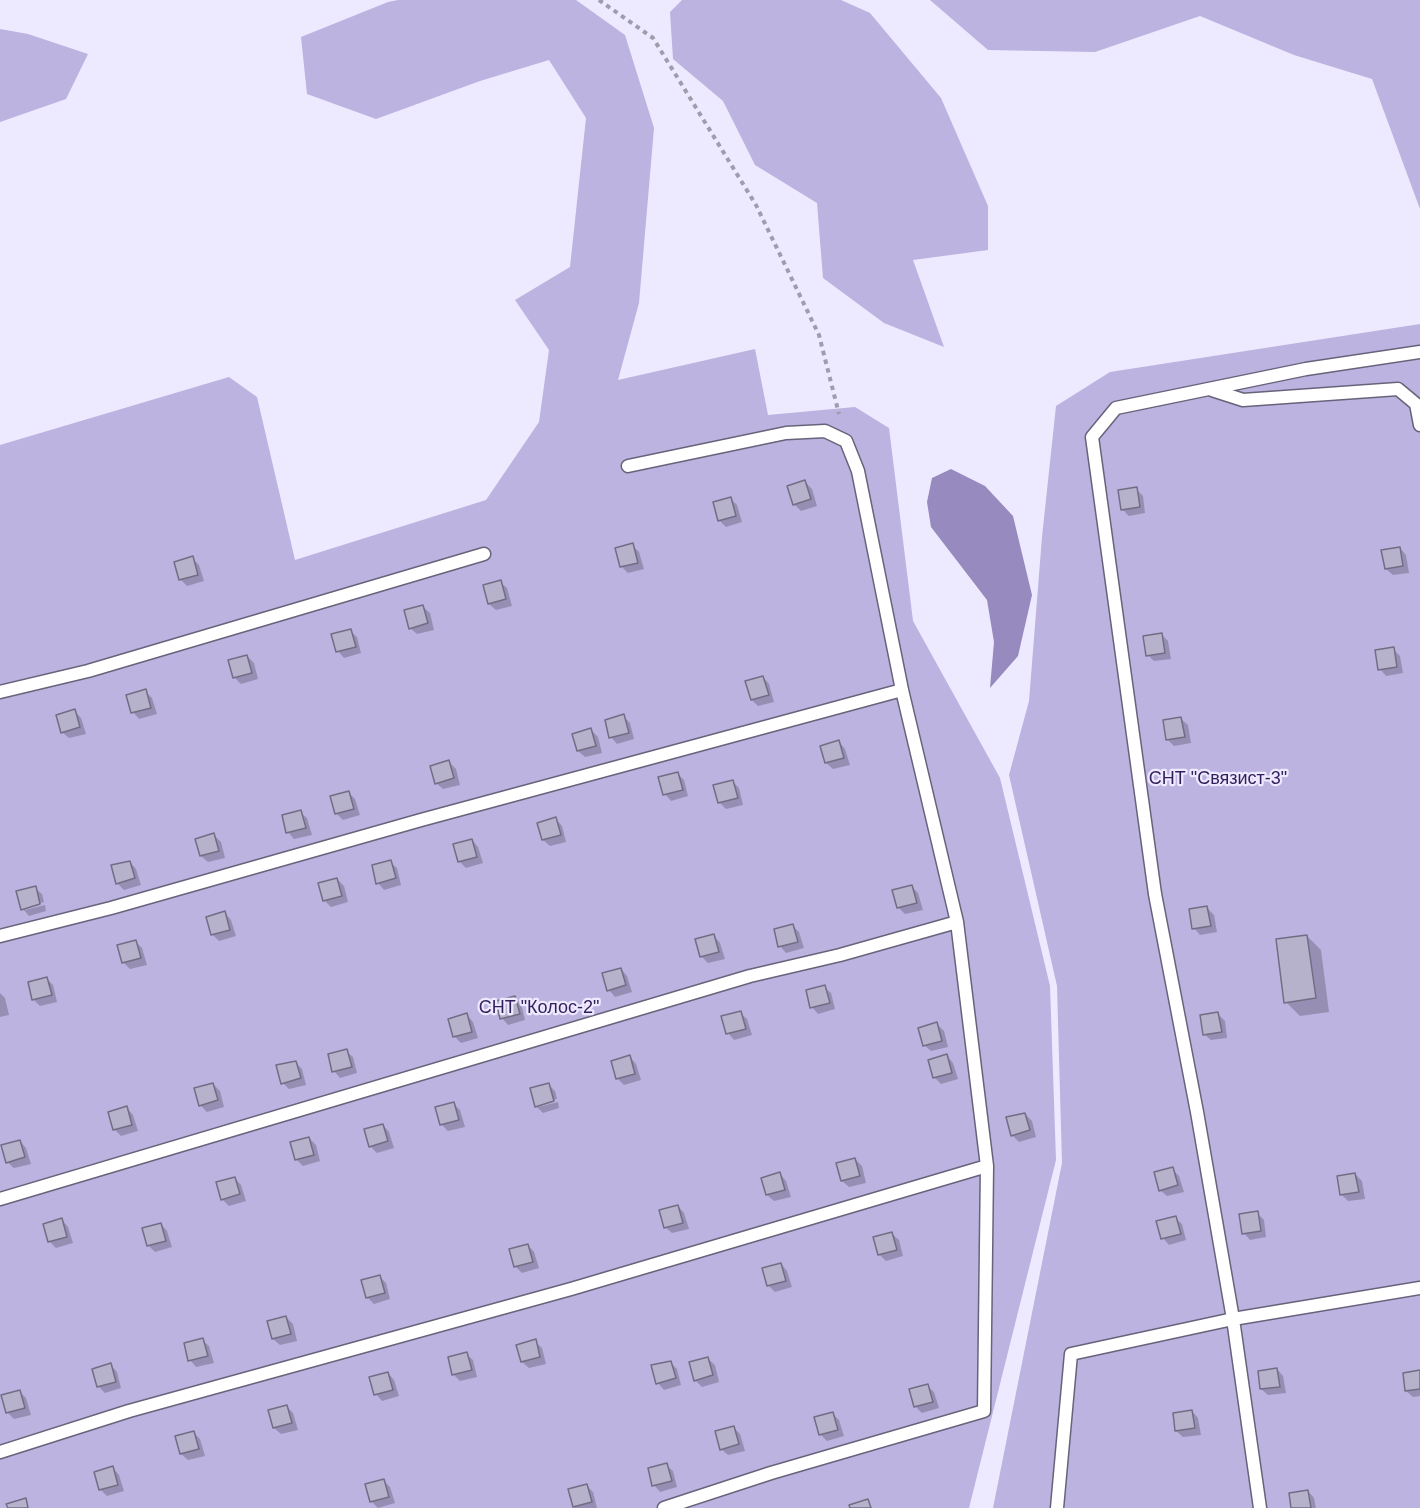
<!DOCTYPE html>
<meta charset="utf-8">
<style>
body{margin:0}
canvas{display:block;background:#ede9fe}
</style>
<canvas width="1420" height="1508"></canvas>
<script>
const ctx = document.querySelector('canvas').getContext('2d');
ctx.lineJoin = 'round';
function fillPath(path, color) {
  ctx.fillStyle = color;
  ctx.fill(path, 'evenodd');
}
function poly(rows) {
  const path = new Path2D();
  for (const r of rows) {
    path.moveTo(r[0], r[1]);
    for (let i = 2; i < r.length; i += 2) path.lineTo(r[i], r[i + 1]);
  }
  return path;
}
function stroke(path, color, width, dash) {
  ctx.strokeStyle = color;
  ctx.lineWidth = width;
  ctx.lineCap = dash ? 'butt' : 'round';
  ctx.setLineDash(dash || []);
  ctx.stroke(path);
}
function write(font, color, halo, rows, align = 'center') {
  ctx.font = font + ' Helvetica,sans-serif';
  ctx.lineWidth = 4.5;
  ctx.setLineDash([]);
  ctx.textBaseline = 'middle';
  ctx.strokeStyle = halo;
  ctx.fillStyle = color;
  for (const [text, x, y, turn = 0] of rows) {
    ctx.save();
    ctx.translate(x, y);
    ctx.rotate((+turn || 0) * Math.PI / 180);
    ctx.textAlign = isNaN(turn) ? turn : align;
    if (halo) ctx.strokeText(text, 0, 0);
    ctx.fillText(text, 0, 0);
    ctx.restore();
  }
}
fillPath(poly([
 [398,0,576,0,625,35,654,128,639,303,618,380,755,349,768,415,855,407,889,428,913,621,1000,778,1050,986,1056,1160,969,1508,0,1508,0,445,229,377,257,397,295,560,486,500,539,422,549,350,515,300,570,267,586,118,549,60,480,81,376,119,307,94,301,37,388,2],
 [682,0,841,0,870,13,941,98,988,206,988,250,913,260,944,347,884,323,823,278,817,203,755,165,723,101,673,59,670,12],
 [930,0,1420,0,1420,209,1372,79,1294,55,1200,16,1095,52,988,50],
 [0,29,28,34,88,54,66,99,0,122],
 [1420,324,1420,1508,993,1508,1062,1163,1057,986,1009,775,1029,701,1042,537,1056,406,1110,372]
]), '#bcb3e0');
fillPath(poly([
 [951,469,985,486,1013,516,1032,595,1018,656,990,688,994,642,987,600,931,527,927,502,932,478]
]), '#968abe');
fillPath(poly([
 [805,482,812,489,817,506,801,511,794,504],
 [1136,489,1143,496,1145,513,1129,516,1122,509],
 [730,498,737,505,742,522,726,527,719,520],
 [632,545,639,552,644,569,628,573,622,567],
 [1400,548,1406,555,1409,573,1393,575,1386,569],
 [192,558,199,565,204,581,187,586,180,579],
 [500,582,507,588,512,606,496,610,489,604,484,586],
 [423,607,430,613,434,630,417,634,410,628],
 [350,631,357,637,361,653,344,658,338,651],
 [1161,634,1168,641,1171,659,1154,661,1148,655],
 [1393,649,1400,656,1403,673,1386,676,1380,669],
 [247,656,254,663,258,679,241,684,234,677],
 [763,677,769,684,774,702,758,706,752,700],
 [145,691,152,698,157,714,139,719,133,712],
 [75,711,81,718,86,734,69,738,62,732],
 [623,716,630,723,634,739,617,744,611,737],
 [1181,719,1188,725,1191,743,1174,746,1167,739],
 [591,730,598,737,602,753,585,757,578,751],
 [839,742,845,749,850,765,833,769,826,763],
 [449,762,456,769,460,785,443,789,436,783],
 [677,773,684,780,688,796,671,801,665,794],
 [732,781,739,788,743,805,726,809,719,802],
 [349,793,355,799,360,815,343,820,336,813],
 [300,812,307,818,312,835,294,839,288,832],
 [556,819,562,826,566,842,550,846,543,840],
 [214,835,221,842,225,858,208,862,201,856],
 [472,840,478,847,483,863,466,868,459,861],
 [130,862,136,869,141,885,124,890,117,883],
 [390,862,397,868,401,885,384,890,378,883],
 [337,879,344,886,348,902,331,907,324,900],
 [911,886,918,893,923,910,905,914,899,908,894,891],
 [35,888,42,894,44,902,25,907,25,910,45,905,46,911,29,916,23,909],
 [1207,908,1214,915,1217,932,1200,935,1194,928],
 [225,913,231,920,236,936,219,941,212,934],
 [792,925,799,932,804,948,786,953,780,946],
 [714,936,720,943,725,959,708,963,702,957,697,940],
 [1307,936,1321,950,1329,1012,1300,1016,1286,1002],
 [136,942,142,948,147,965,130,969,123,962],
 [621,969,627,976,632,992,615,997,609,990],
 [46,978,53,985,57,1002,40,1006,34,1000,30,983],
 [824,987,831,993,835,1009,818,1014,812,1007],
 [0,993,5,998,9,1015,0,1017],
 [514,997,521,1004,525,1020,508,1025,502,1018],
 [740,1013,747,1019,752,1035,734,1040,728,1033],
 [1218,1014,1225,1021,1227,1038,1211,1040,1204,1034],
 [467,1015,473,1022,478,1038,461,1043,454,1036],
 [937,1024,944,1031,948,1047,931,1051,924,1045],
 [346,1051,353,1057,357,1073,340,1078,334,1071],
 [947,1056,953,1063,958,1079,941,1084,934,1077],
 [630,1057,636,1064,641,1080,624,1085,617,1078],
 [295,1062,302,1069,306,1085,289,1089,283,1083],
 [213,1084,220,1091,224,1107,207,1112,200,1105],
 [549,1085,555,1091,557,1099,538,1104,538,1107,558,1102,559,1108,543,1113,536,1106],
 [454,1104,460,1110,465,1127,448,1131,441,1124],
 [127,1108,133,1115,138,1131,121,1136,114,1129],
 [1025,1114,1032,1121,1036,1137,1019,1142,1012,1135],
 [383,1125,389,1132,394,1148,377,1153,370,1146],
 [309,1138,316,1145,320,1161,303,1166,296,1159],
 [20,1141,26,1148,31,1164,14,1168,7,1162],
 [855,1159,862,1166,866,1183,849,1187,842,1181],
 [1172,1169,1179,1176,1184,1192,1167,1196,1160,1190],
 [780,1174,786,1181,791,1197,774,1201,767,1195],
 [1355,1174,1362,1181,1365,1199,1348,1201,1342,1195],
 [235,1178,241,1185,246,1201,229,1206,222,1199],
 [678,1206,684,1213,689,1229,672,1233,665,1227],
 [1257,1213,1264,1220,1266,1237,1250,1240,1244,1233],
 [1175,1218,1182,1224,1186,1240,1169,1245,1163,1238],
 [62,1220,68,1227,73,1243,56,1248,49,1241],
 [161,1224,167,1231,172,1247,155,1252,148,1245],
 [892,1234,899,1240,903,1256,886,1261,879,1254],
 [528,1245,534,1252,539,1268,522,1273,515,1266],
 [781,1264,787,1271,792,1287,775,1292,768,1285],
 [379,1276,386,1283,390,1299,374,1304,367,1297],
 [286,1317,293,1324,297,1341,280,1345,273,1339],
 [202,1340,209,1346,214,1363,196,1367,190,1360],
 [535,1341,542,1348,546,1364,529,1368,522,1362,518,1346],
 [466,1354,473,1360,477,1377,460,1381,454,1375,449,1358],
 [708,1359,715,1365,719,1382,702,1387,695,1380],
 [670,1362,677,1369,681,1385,664,1390,658,1383],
 [111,1365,117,1372,121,1388,105,1393,98,1386],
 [1277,1369,1283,1376,1286,1393,1268,1395,1261,1389],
 [1420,1372,1420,1396,1413,1397,1406,1391],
 [388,1373,394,1380,399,1396,382,1401,376,1394],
 [927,1386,934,1392,939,1408,922,1413,915,1406],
 [20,1392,26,1398,31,1415,14,1419,7,1412],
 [287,1407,293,1413,298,1430,281,1434,274,1428],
 [1192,1411,1198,1418,1201,1435,1183,1437,1176,1431],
 [833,1414,839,1420,844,1436,827,1441,820,1434],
 [734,1428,740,1434,745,1451,728,1455,721,1449],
 [194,1433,200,1439,205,1456,188,1460,181,1454,177,1437],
 [666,1465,673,1471,677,1487,660,1492,654,1485],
 [113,1468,119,1475,124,1491,107,1496,100,1489],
 [383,1480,390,1487,395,1503,378,1508,371,1501],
 [587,1486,593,1492,597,1508,575,1508,574,1507],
 [1308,1491,1314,1498,1316,1508,1292,1508]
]), '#0003');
const building = poly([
 [805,480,811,499,793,505,787,486,805,480],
 [1137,487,1140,507,1121,510,1118,490,1137,487],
 [731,497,736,516,718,521,713,502,731,497],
 [633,543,638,563,620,567,615,548,633,543],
 [1400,547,1403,566,1385,569,1381,550,1400,547],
 [193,556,198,575,179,580,174,562,193,556],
 [501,580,506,599,488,604,483,585,501,580],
 [423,605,428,623,409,629,404,610,423,605],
 [351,629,356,647,336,652,331,634,351,629],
 [1162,633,1165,653,1146,656,1143,636,1162,633],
 [1394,647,1397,667,1378,670,1375,650,1394,647],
 [247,655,252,673,233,678,228,660,247,655],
 [763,676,769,695,751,700,745,681,763,676],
 [146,689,151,708,131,713,126,695,146,689],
 [75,709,80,727,61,733,56,715,75,709],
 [624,714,629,733,609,738,605,720,624,714],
 [1181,717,1185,737,1166,740,1163,720,1181,717],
 [591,728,596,746,577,751,572,734,591,728],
 [839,740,844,758,825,763,820,746,839,740],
 [449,760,454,778,435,784,430,766,449,760],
 [678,772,683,790,663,795,658,777,678,772],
 [733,780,738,798,718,803,713,785,733,780],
 [349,791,354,809,335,814,330,796,349,791],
 [301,810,306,828,286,833,282,815,301,810],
 [556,817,561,835,542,840,537,823,556,817],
 [214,833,219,851,200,856,195,839,214,833],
 [472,839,477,857,458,862,453,844,472,839],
 [391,860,396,878,376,884,372,865,391,860],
 [130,861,135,878,116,884,111,865,130,861],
 [337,878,342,896,323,901,318,883,337,878],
 [912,885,917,903,897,908,892,890,912,885],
 [36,886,40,904,21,910,16,891,36,886],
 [1207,906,1211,926,1192,929,1189,909,1207,906],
 [225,911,230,930,211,935,206,917,225,911],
 [793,924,798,942,778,947,774,929,793,924],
 [714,934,719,952,700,957,695,939,714,934],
 [1307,935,1316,998,1284,1003,1276,939,1307,935],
 [136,940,141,958,122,963,117,945,136,940],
 [621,968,626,985,607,991,602,973,621,968],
 [47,977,52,995,32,1000,28,982,47,977],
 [825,985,830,1003,810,1008,806,990,825,985],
 [515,996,520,1014,500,1019,496,1001,515,996],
 [741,1011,746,1029,726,1034,721,1016,741,1011],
 [1218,1012,1222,1032,1203,1035,1200,1015,1218,1012],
 [467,1013,472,1032,453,1037,448,1019,467,1013],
 [937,1022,942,1041,923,1046,918,1028,937,1022],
 [347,1049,352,1067,332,1072,328,1054,347,1049],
 [947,1054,952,1073,933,1078,928,1060,947,1054],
 [630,1055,635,1074,616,1079,611,1061,630,1055],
 [296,1061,301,1078,281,1084,276,1065,296,1061],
 [213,1083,218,1100,199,1106,194,1088,213,1083],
 [549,1083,554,1101,535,1107,530,1088,549,1083],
 [454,1102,459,1120,440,1125,435,1107,454,1102],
 [127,1106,132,1125,113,1130,108,1112,127,1106],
 [1025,1113,1030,1130,1011,1136,1006,1117,1025,1113],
 [383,1124,388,1141,369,1147,364,1129,383,1124],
 [309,1137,314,1155,295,1160,290,1142,309,1137],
 [20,1140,25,1157,6,1163,1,1145,20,1140],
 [855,1158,860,1176,841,1181,836,1163,855,1158],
 [1173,1167,1178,1185,1159,1191,1154,1172,1173,1167],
 [780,1172,785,1190,766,1195,761,1178,780,1172],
 [1355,1173,1359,1192,1340,1195,1337,1176,1355,1173],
 [235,1177,240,1194,221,1200,216,1182,235,1177],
 [678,1205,683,1223,664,1228,659,1210,678,1205],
 [1258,1211,1261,1231,1242,1234,1239,1214,1258,1211],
 [1176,1216,1181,1234,1161,1239,1156,1221,1176,1216],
 [62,1218,67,1237,48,1242,43,1224,62,1218],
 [161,1223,166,1241,147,1246,142,1228,161,1223],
 [892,1232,897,1250,878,1255,873,1237,892,1232],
 [528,1244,533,1262,514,1267,509,1249,528,1244],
 [781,1263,786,1281,767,1286,762,1268,781,1263],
 [380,1275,385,1293,366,1298,361,1280,380,1275],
 [286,1316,291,1334,272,1339,267,1321,286,1316],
 [203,1338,208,1356,188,1361,184,1343,203,1338],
 [536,1339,540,1357,521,1362,516,1345,536,1339],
 [467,1352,472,1370,452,1375,448,1357,467,1352],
 [708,1357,713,1375,694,1381,689,1362,708,1357],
 [671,1361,676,1378,656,1384,651,1365,671,1361],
 [111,1363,116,1382,97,1387,92,1369,111,1363],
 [1277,1368,1280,1387,1260,1389,1258,1371,1277,1368],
 [1420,1370,1420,1389,1405,1391,1403,1373,1420,1370],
 [388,1372,393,1390,374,1395,369,1377,388,1372],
 [928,1384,933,1402,914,1407,909,1389,928,1384],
 [20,1390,25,1408,6,1413,1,1395,20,1390],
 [287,1405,292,1423,273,1428,268,1410,287,1405],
 [1192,1410,1195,1428,1175,1431,1173,1413,1192,1410],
 [833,1412,838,1430,819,1435,814,1417,833,1412],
 [734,1426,739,1444,720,1450,715,1431,734,1426],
 [194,1431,199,1449,180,1454,175,1436,194,1431],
 [667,1463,672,1481,652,1486,648,1468,667,1463],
 [113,1466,118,1485,99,1490,94,1472,113,1466],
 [384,1479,389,1497,370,1502,365,1484,384,1479],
 [587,1484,592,1502,573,1507,568,1489,587,1484],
 [1308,1490,1311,1508,1291,1508,1289,1493,1308,1490],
 [26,1498,28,1508,8,1508,6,1504,26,1498],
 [868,1499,871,1508,850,1508,849,1505,868,1499]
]);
fillPath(building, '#b7b2cb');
stroke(building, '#726d84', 1.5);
const service = poly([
 [1212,390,1243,400,1398,389,1416,404,1420,425],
 [628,466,786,433,825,431,846,441,858,471,902,690,957,922,987,1166,984,1411,771,1473,664,1508],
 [0,692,88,671,484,554],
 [0,936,111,908,421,820,902,690],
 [0,1199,750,976,840,955,957,922],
 [0,1452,129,1411,571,1289,987,1166],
 [1057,1508,1071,1354,1233,1319,1420,1288],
 [1260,1508,1233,1319,1197,1112,1155,894,1092,437,1116,408,1306,369,1420,352]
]);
stroke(service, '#68637a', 15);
stroke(poly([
 [599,0,653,38,756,205,819,335,839,414]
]), '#9f9cac', 4, [4.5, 4.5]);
stroke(service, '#fff', 12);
write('18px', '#331e5c', '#ede9fe', [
 ["СНТ \"Связист-3\"",1218,779],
 ["СНТ \"Колос-2\"",539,1008]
]);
</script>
